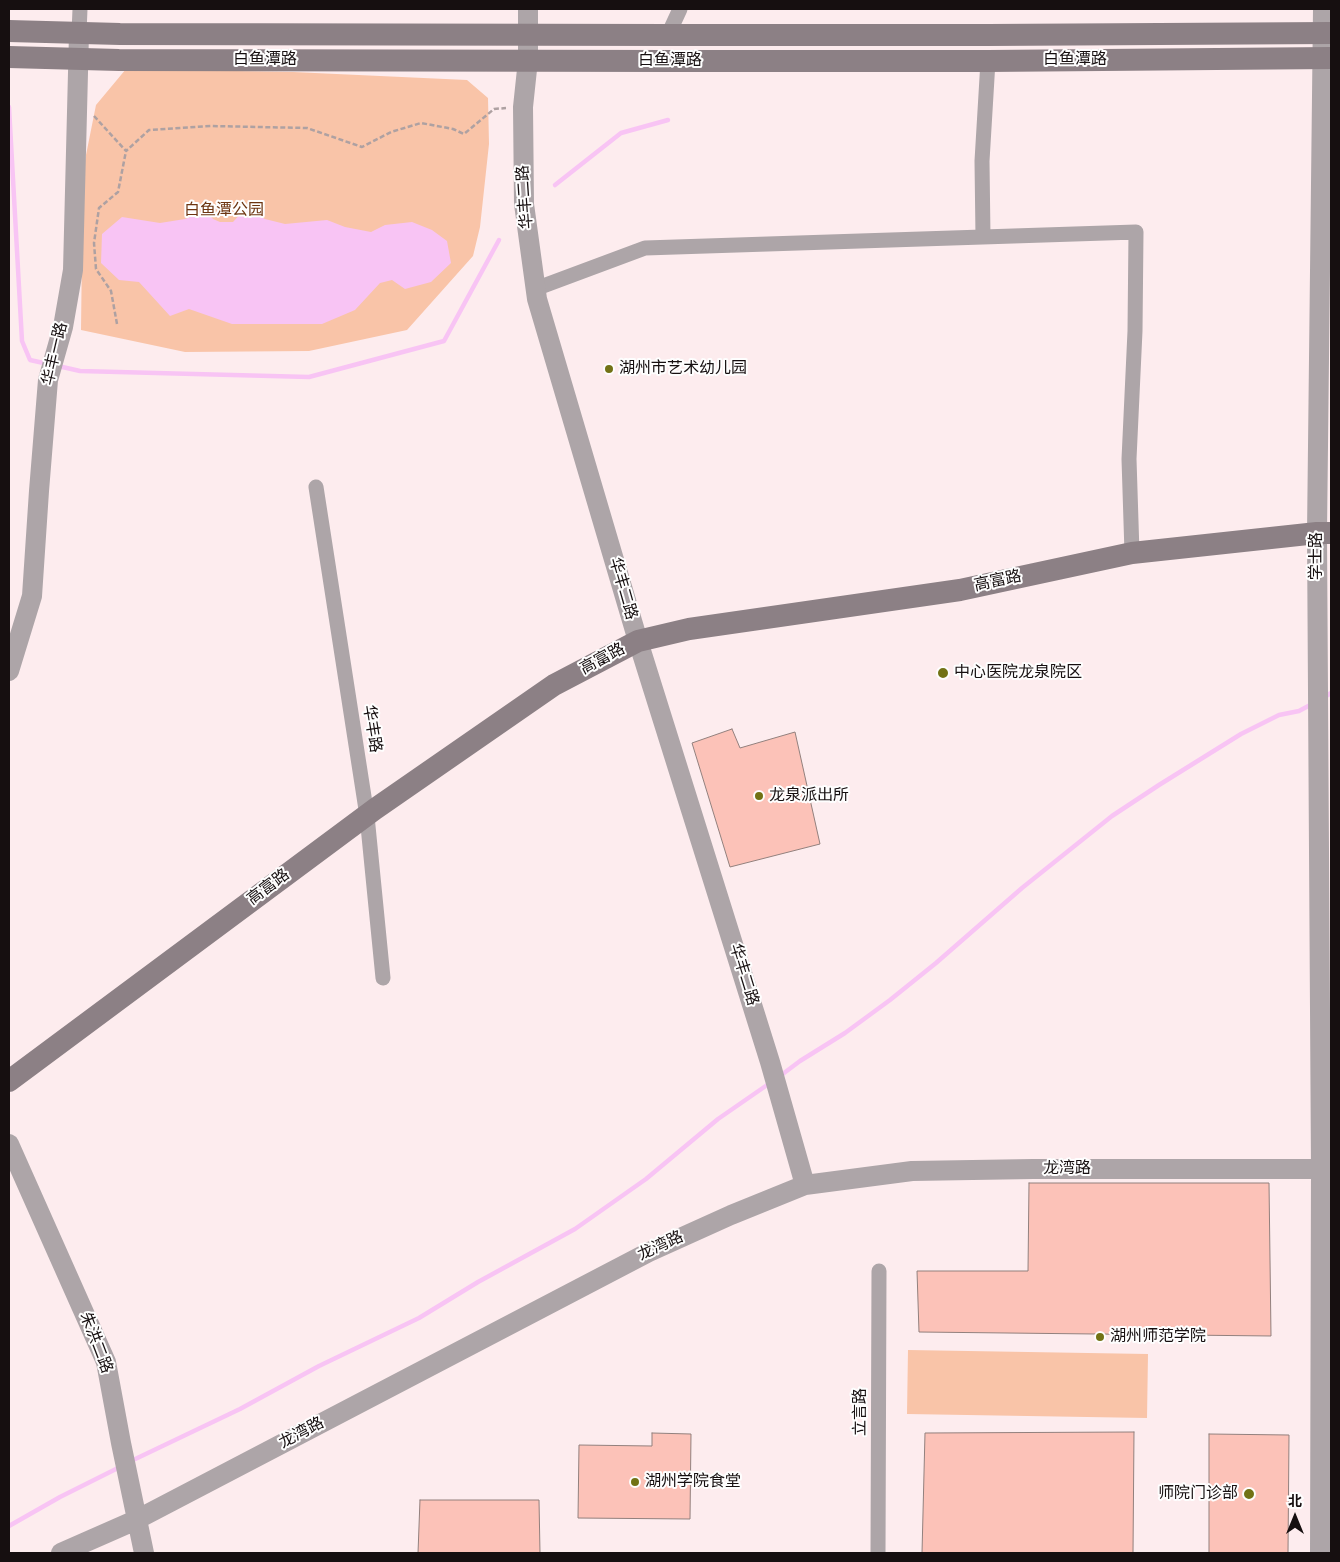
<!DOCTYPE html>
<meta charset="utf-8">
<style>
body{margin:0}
#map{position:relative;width:1340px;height:1562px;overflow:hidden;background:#fdecee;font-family:"Source Sans 3","Noto Sans SC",sans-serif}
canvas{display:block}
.frame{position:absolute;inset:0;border:10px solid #160f10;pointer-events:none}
.north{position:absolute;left:1270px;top:1492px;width:50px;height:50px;-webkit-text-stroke:4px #fefefe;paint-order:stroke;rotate:0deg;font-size:14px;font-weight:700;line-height:20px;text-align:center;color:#160f10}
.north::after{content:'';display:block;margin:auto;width:18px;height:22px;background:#160f10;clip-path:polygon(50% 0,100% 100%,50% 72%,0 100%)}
</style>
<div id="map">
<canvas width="1340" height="1562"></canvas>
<div class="frame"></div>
<div class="north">北</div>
</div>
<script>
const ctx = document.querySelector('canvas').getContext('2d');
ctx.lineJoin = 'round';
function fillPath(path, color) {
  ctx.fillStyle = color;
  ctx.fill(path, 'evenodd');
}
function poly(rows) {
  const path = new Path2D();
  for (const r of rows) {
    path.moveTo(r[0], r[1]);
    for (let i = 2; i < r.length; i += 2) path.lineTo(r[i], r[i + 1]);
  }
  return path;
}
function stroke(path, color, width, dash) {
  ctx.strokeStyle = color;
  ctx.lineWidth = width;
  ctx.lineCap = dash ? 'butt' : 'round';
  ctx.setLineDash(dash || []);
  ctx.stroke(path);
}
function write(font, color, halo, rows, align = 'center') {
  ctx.font = font + ' "Source Sans 3","Noto Sans SC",sans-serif';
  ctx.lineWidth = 4;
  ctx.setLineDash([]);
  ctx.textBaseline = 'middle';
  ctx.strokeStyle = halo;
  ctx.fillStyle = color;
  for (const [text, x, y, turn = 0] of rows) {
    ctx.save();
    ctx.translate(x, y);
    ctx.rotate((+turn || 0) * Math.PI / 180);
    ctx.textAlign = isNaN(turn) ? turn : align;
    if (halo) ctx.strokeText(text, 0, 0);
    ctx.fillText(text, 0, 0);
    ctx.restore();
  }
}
fillPath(poly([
 [126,69,293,72,467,80,488,98,489,144,480,227,473,256,407,330,309,351,185,352,81,330,83,170,96,105],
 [908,1350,1148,1354,1147,1418,907,1414]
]), '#f9c4a8');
fillPath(poly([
 [246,208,265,219,285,224,327,220,345,227,371,232,385,225,412,222,432,230,447,241,451,263,431,282,405,289,392,280,380,283,355,310,322,324,232,324,189,309,170,316,139,282,119,280,101,263,102,234,122,217,160,223,185,219,206,211,213,219,220,222,233,222]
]), '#f8c4f4');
stroke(poly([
 [9,107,22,341,30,360,48,364],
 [555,185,621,133,668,120],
 [58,366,80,371,309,377,444,341,499,240],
 [1323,698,1331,693],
 [780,1076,800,1061,845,1033,890,1000,936,963,1022,888,1112,816,1159,785,1241,734,1279,715,1299,711,1312,704],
 [129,1462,240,1409,319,1366,419,1318,478,1282,575,1229,646,1179,718,1119,770,1083],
 [9,1526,60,1497,120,1467]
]), '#f8c4f4', 4.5);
const building = poly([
 [732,729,740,748,795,732,820,844,730,867,692,743,732,729],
 [1029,1183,1269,1183,1271,1336,919,1332,917,1271,1028,1271,1029,1183],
 [1134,1432,1133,1553,922,1553,925,1433,1134,1432],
 [652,1433,691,1434,690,1519,578,1518,579,1445,652,1446,652,1433],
 [1209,1434,1289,1435,1288,1553,1209,1553,1209,1434],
 [420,1500,539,1500,540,1553,418,1553,420,1500]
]);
fillPath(building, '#fcc2b8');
stroke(building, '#92807d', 1);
stroke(poly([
 [94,116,126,151,149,130,211,126,307,128,362,147,391,132,421,123,453,129,464,134,494,109,506,108],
 [117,324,111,291,96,269,94,243,99,208,118,192,126,151]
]), '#aea1a2', 2.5, [5, 2.5]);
stroke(poly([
 [79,33,80,9],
 [668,35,680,9],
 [983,237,982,161,988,61],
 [535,289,645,248,1136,232,1135,331,1129,459,1132,553],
 [316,487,367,816,383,978],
 [878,1553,879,1271]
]), '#ada5a8', 15);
stroke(poly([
 [528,9,528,60,523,107,524,204,537,299,638,641,770,1062,805,1185],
 [9,671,32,596,39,491,48,380,63,327,73,270,79,33],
 [9,1144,106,1362,121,1443,144,1553],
 [61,1553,136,1520,649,1252,731,1215,805,1185,912,1171,1033,1169,1321,1169],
 [1320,1553,1321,1169,1317,533,1323,9]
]), '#ada5a8', 20);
stroke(poly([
 [9,31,120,34,668,35,988,35,1331,33],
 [9,57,119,60,668,61,988,61,1331,58],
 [9,1081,375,809,554,685,638,641,689,629,960,590,1132,553,1317,533,1331,533]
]), '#8c8085', 22);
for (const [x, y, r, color] of [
 [609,369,5,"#727215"],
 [943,673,6,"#727215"],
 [759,796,5,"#727215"],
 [1100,1337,5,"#727215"],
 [635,1482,5,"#727215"],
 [1249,1494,6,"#727215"]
]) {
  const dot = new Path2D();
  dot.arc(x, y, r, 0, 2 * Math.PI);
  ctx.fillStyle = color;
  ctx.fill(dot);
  stroke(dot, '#fefefe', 2);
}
write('16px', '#160f10', '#fefefe', [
 ["白鱼潭路",265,60],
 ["白鱼潭路",1075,60],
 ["白鱼潭路",670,61],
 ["华丰二路",526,197,-94],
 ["华丰一路",56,354,-77],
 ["学士路",1317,556,-90],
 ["高富路",998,582,-12],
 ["华丰二路",622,589,74],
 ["高富路",603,660,-28],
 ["华丰路",371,729,81],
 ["高富路",269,888,-37],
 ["华丰二路",743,975,73],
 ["龙湾路",1067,1169],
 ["龙湾路",661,1247,-25],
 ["朱洪二路",95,1343,69],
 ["立言路",861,1412,-90],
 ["龙湾路",302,1434,-28]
]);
write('16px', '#6d3511', '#fefefe', [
 ["白鱼潭公园",224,211]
]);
write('16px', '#160f10', '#fefefe', [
 ["湖州市艺术幼儿园",619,369],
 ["中心医院龙泉院区",954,673],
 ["龙泉派出所",769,796],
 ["湖州师范学院",1110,1337],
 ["湖州学院食堂",645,1482],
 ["师院门诊部",1238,1494,"right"]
], 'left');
</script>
